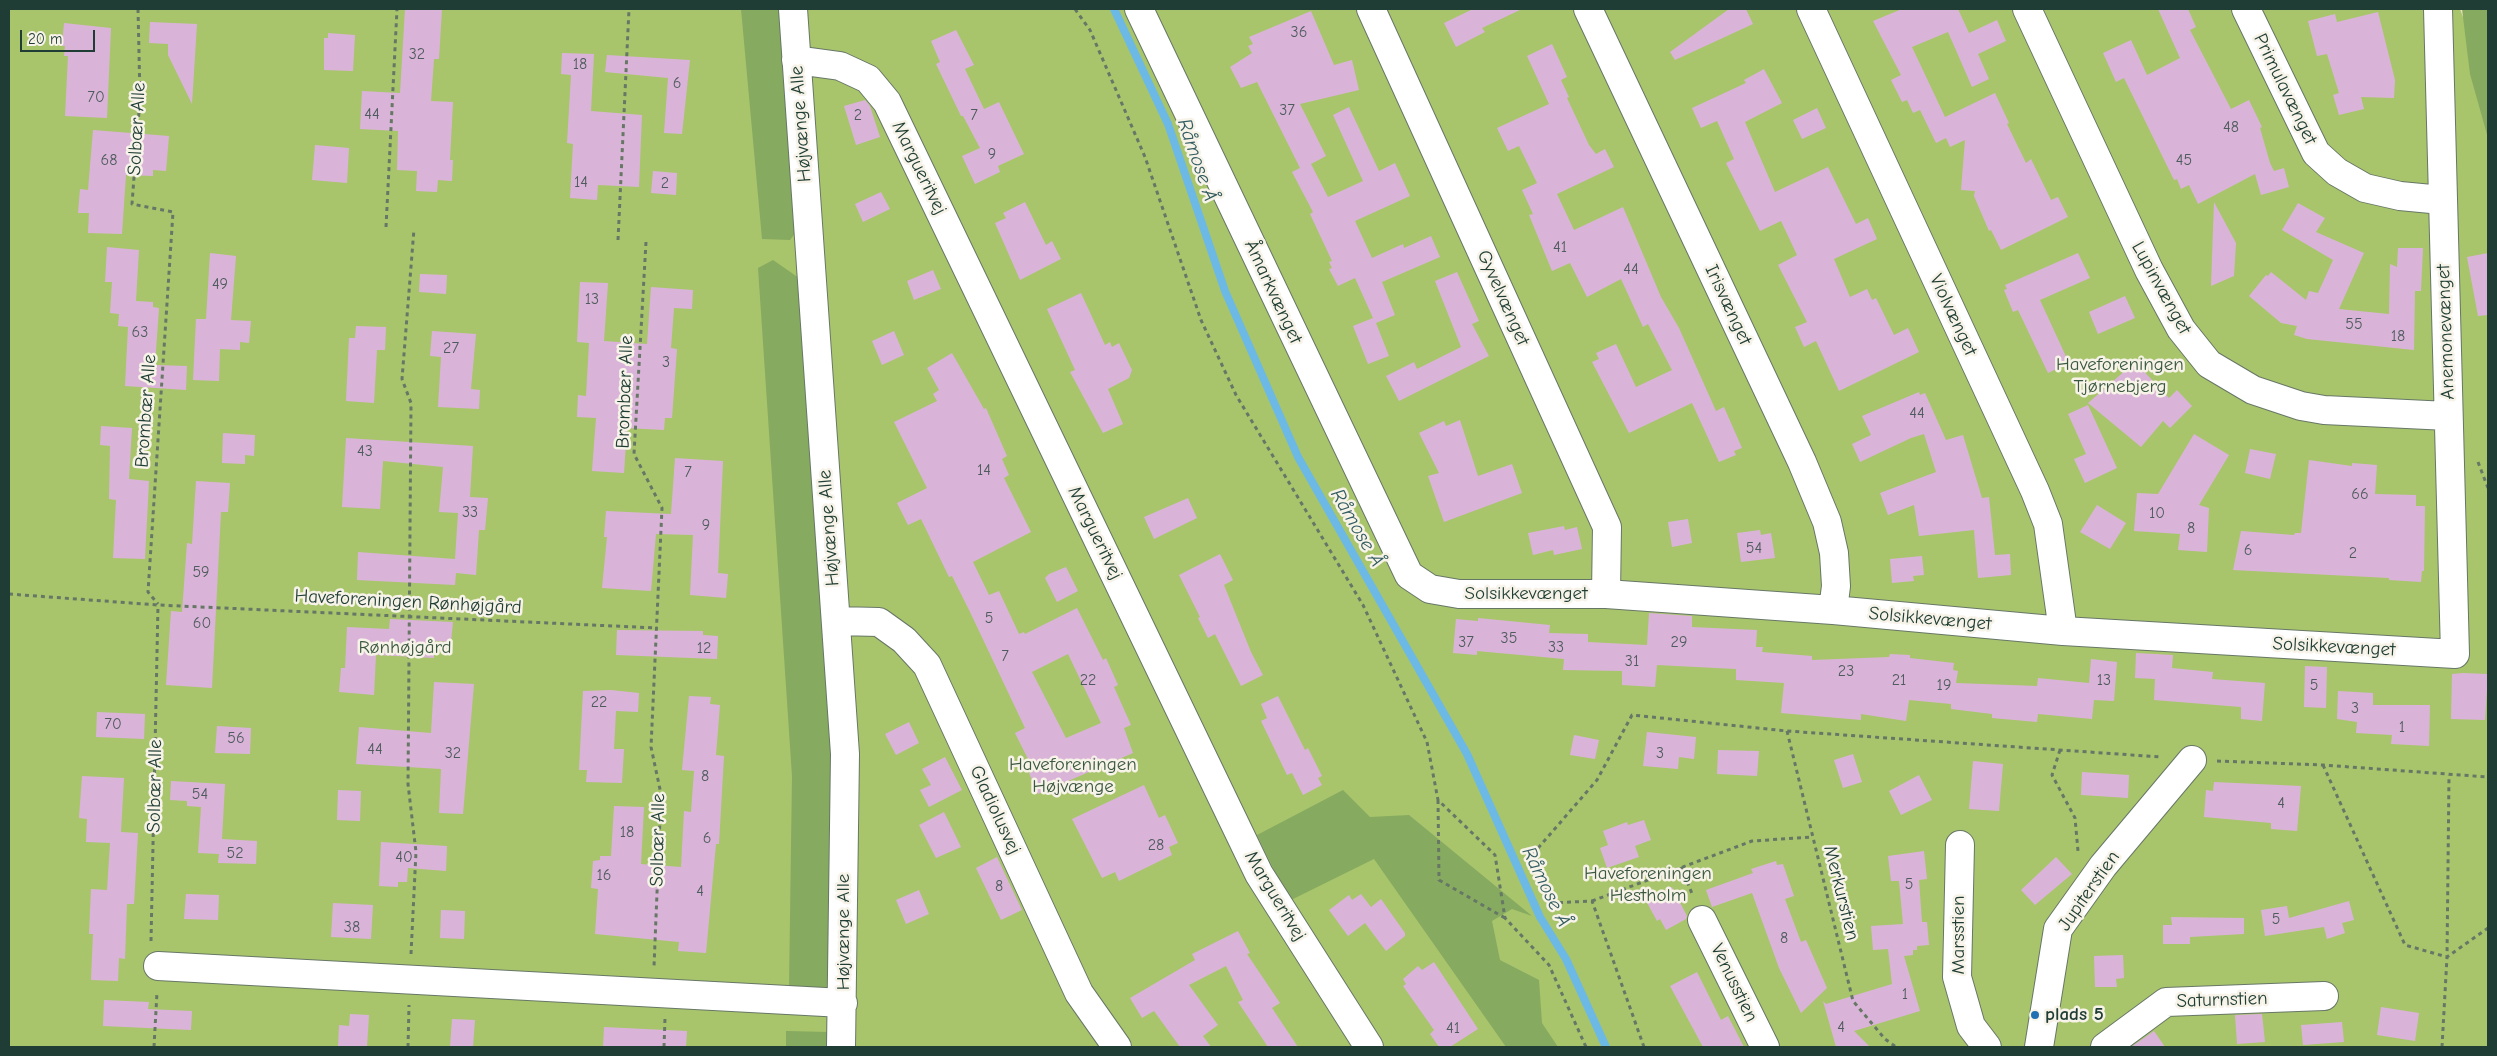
<!DOCTYPE html>
<meta charset="utf-8">
<style>
body{margin:0}
#map{position:relative;width:2497px;height:1056px;overflow:hidden;background:#ede2c3;font-family:"Comic Neue",sans-serif}
canvas{display:block}
.frame{position:absolute;inset:0;border:10px solid #1f3d34;pointer-events:none}
.scale{position:absolute;left:20px;top:30px;width:75px;height:22px;box-sizing:border-box;border:2px solid #1f3d34;border-top:0;padding-left:6px;font-size:15px;line-height:18px;white-space:nowrap;color:#1f3d34;-webkit-text-stroke:4px #f7f3e8;paint-order:stroke}
</style>
<div id="map">
<canvas width="2497" height="1056"></canvas>
<div class="frame"></div>
<div class="scale">20 m</div>
</div>
<script>
const ctx = document.querySelector('canvas').getContext('2d');
ctx.lineJoin = 'round';
function fillPath(path, color) {
  ctx.fillStyle = color;
  ctx.fill(path, 'evenodd');
}
function poly(rows) {
  const path = new Path2D();
  for (const r of rows) {
    path.moveTo(r[0], r[1]);
    for (let i = 2; i < r.length; i += 2) path.lineTo(r[i], r[i + 1]);
  }
  return path;
}
function stroke(path, color, width, dash) {
  ctx.strokeStyle = color;
  ctx.lineWidth = width;
  ctx.lineCap = dash ? 'butt' : 'round';
  ctx.setLineDash(dash || []);
  ctx.stroke(path);
}
function write(font, color, halo, rows, align = 'center') {
  ctx.font = font + ' "Comic Neue",sans-serif';
  ctx.lineWidth = 5;
  ctx.setLineDash([]);
  ctx.textBaseline = 'middle';
  ctx.strokeStyle = halo;
  ctx.fillStyle = color;
  for (const [text, x, y, turn = 0] of rows) {
    ctx.save();
    ctx.translate(x, y);
    ctx.rotate((+turn || 0) * Math.PI / 180);
    ctx.textAlign = isNaN(turn) ? turn : align;
    if (halo) ctx.strokeText(text, 0, 0);
    ctx.fillText(text, 0, 0);
    ctx.restore();
  }
}
fillPath(poly([
 [9,9,2460,9,2488,85,2488,1047,9,1047]
]), '#a8c56c');
fillPath(poly([
 [741,9,781,9,796,232,790,240,762,239],
 [2462,9,2488,9,2488,138,2470,74],
 [773,260,799,278,833,753,828,989,789,988,792,776,758,268],
 [1343,790,1370,817,1409,815,1532,916,1512,909,1492,921,1500,960,1539,980,1542,1023,1558,1047,1506,1047,1374,859,1289,901,1257,835],
 [786,1031,829,1032,828,1047,786,1047]
]), '#86aa60');
stroke(poly([
 [1114,9,1168,124,1225,291,1298,457,1467,754,1540,917,1566,959,1606,1047]
]), '#6cb9e6', 8);
fillPath(poly([
 [405,9,442,9,439,59,434,59,431,101,453,102,450,160,453,160,452,181,438,180,437,192,416,191,417,171,397,170,398,131,360,129,362,91,400,93],
 [1473,9,1522,9,1482,28,1485,32,1456,47,1444,23],
 [1729,9,1746,9,1753,24,1675,60,1670,52],
 [1902,9,1958,9,1969,33,1997,20,2006,41,1978,54,1989,79,1972,87,1948,32,1912,47,1945,117,1995,93,2009,123,2007,124,2026,163,2031,159,2051,200,2058,197,2068,217,2001,250,1991,230,1989,231,1974,196,1975,191,1961,190,1965,140,1950,147,1946,138,1936,143,1920,110,1913,113,1907,100,1902,102,1891,80,1901,75,1873,21],
 [2158,9,2188,9,2196,27,2190,30,2231,109,2249,100,2262,127,2260,128,2270,163,2274,171,2284,168,2289,187,2261,195,2255,174,2198,204,2189,185,2181,189,2177,179,2174,180,2124,78,2116,82,2103,53,2131,40,2147,75,2180,58],
 [1311,11,1334,65,1352,60,1359,90,1300,104,1326,156,1311,164,1328,197,1363,181,1333,115,1349,107,1379,171,1395,163,1410,196,1355,221,1372,258,1403,244,1404,248,1431,236,1440,257,1382,282,1395,315,1376,323,1389,356,1368,364,1353,326,1373,318,1355,278,1338,286,1329,269,1332,268,1329,262,1332,261,1310,214,1313,212,1292,172,1300,168,1257,82,1241,88,1230,67,1252,53,1248,46,1253,44,1249,37],
 [2378,12,2395,80,2394,98,2361,97,2364,109,2339,115,2333,95,2339,93,2327,54,2317,56,2308,21,2335,14,2337,22],
 [150,22,197,24,192,104,168,55,168,44,149,43],
 [64,23,111,28,107,118,65,116,68,56,64,56,65,46,62,46],
 [956,30,974,65,965,69,984,109,999,102,1024,154,998,166,1000,172,975,184,962,156,980,148,963,116,961,116,936,64,940,62,931,41],
 [328,33,355,35,353,71,324,70,324,38,328,38],
 [1552,44,1567,77,1561,80,1569,97,1567,98,1589,145,1596,154,1605,149,1614,167,1557,194,1574,230,1623,207,1661,297,1679,328,1716,411,1724,407,1742,448,1734,451,1736,455,1719,462,1692,403,1629,433,1592,362,1599,359,1596,353,1616,344,1636,387,1672,370,1648,324,1643,327,1621,279,1587,297,1570,263,1552,271,1529,215,1533,214,1522,190,1537,183,1519,146,1508,151,1497,128,1549,104,1527,56],
 [562,53,594,54,591,111,642,115,639,187,598,185,597,200,570,198,573,144,567,143,571,75,561,74],
 [607,55,690,60,682,134,664,133,668,78,605,72],
 [1764,69,1782,103,1745,122,1775,192,1828,167,1856,224,1868,218,1877,239,1834,259,1850,297,1867,289,1872,300,1876,298,1894,335,1908,328,1919,352,1839,391,1816,341,1804,347,1795,327,1807,322,1778,265,1797,255,1781,221,1760,231,1726,163,1734,159,1717,121,1701,128,1692,108,1746,83,1744,80],
 [865,100,870,106,880,137,856,145,844,106],
 [1817,108,1826,128,1802,139,1793,120],
 [93,130,169,136,166,171,153,170,153,176,126,175,122,234,88,233,89,213,78,213,80,189,88,190],
 [315,145,349,148,347,183,312,180],
 [653,171,677,173,676,195,651,193],
 [881,192,890,209,863,222,855,204],
 [1025,202,1046,245,1052,241,1061,259,1020,280,995,223,1006,218,1003,213],
 [2214,202,2236,243,2234,276,2211,286],
 [2298,203,2325,218,2316,232,2364,253,2339,309,2389,314,2390,264,2397,267,2398,248,2423,248,2421,291,2415,291,2414,350,2307,339,2294,335,2297,326,2281,323,2249,296,2266,275,2268,276,2271,272,2306,300,2309,291,2318,293,2333,260,2282,230],
 [107,247,139,250,136,301,153,302,153,307,159,308,155,365,187,366,186,390,125,386,128,327,118,326,119,314,110,313,112,282,105,282],
 [210,253,236,256,231,320,251,321,249,343,240,342,240,350,220,349,219,381,193,380,196,319,206,319],
 [2078,253,2090,278,2040,300,2069,363,2048,373,2018,310,2013,312,2004,290,2007,289,2005,285],
 [2488,253,2488,315,2478,316,2467,257],
 [933,270,941,289,914,300,907,281],
 [1457,272,1479,321,1472,324,1489,356,1399,401,1386,376,1414,362,1417,369,1461,347,1435,281],
 [420,274,447,275,446,294,419,292],
 [580,282,608,283,604,341,647,344,651,287,693,290,692,309,674,308,671,348,677,349,672,418,665,418,664,430,627,428,624,473,592,471,596,418,577,417,578,395,586,396,589,343,577,342],
 [1081,293,1105,345,1110,342,1112,347,1119,343,1132,370,1129,378,1108,389,1123,424,1103,433,1070,372,1075,370,1047,309],
 [2125,296,2135,318,2098,334,2089,312],
 [356,326,386,327,385,350,377,350,374,403,346,401,349,338,355,338],
 [432,331,476,334,471,389,480,390,479,409,438,407,441,357,430,356],
 [894,331,904,355,882,365,872,341],
 [952,353,984,409,986,408,1007,456,1002,459,1009,475,1004,478,1031,532,973,562,989,595,999,591,1019,634,1024,632,1025,634,1077,608,1103,660,1106,658,1118,685,1114,687,1131,725,1124,728,1133,753,1038,794,1029,773,1034,771,1015,733,1025,728,970,612,952,576,949,577,921,519,908,525,897,503,927,488,894,422,937,401,933,394,939,390,927,368],
 [1068,654,1101,723,1066,738,1032,672],
 [2135,362,2169,398,2177,390,2192,406,2170,428,2163,421,2141,447,2088,403],
 [1919,392,1920,395,1925,393,1946,440,1963,435,1982,498,1989,497,1995,555,2010,554,2011,575,1978,578,1974,530,1919,536,1914,505,1888,515,1880,493,1936,472,1924,434,1911,438,1860,462,1852,444,1871,435,1862,416],
 [2088,405,2117,468,2085,483,2074,459,2086,454,2068,414],
 [1460,420,1478,476,1512,464,1522,493,1444,522,1428,476,1439,473,1419,433,1444,421,1446,426],
 [101,426,132,428,129,479,149,481,145,559,113,558,116,500,109,499,110,446,100,445],
 [223,433,255,435,254,456,245,455,245,464,222,463],
 [2194,434,2229,455,2199,505,2209,508,2207,552,2178,550,2180,534,2134,531,2137,493,2158,494],
 [346,438,473,446,470,497,488,498,485,530,479,530,476,575,456,573,455,585,357,580,358,552,455,559,458,513,439,512,443,467,383,461,380,509,342,507],
 [2250,449,2276,454,2270,479,2245,473],
 [675,458,723,461,718,573,728,574,726,598,690,595,693,535,656,534,651,591,602,588,607,537,604,537,606,511,671,514],
 [2309,460,2352,466,2352,463,2377,465,2375,494,2416,495,2416,506,2425,506,2424,571,2422,571,2421,582,2389,580,2389,578,2233,570,2241,531,2294,535,2295,533,2301,533],
 [196,481,230,483,228,512,221,512,212,688,166,685,171,611,182,612,187,543,192,544],
 [1188,498,1197,518,1154,539,1144,517],
 [2097,505,2126,523,2110,549,2080,532],
 [1688,519,1692,543,1672,547,1668,522],
 [1564,526,1565,530,1577,527,1582,549,1554,555,1553,550,1533,555,1528,533],
 [1760,530,1761,535,1771,533,1775,558,1741,562,1737,533],
 [1220,554,1233,580,1224,585,1251,652,1263,675,1241,686,1215,634,1208,638,1198,618,1200,617,1179,575],
 [1922,556,1924,575,1913,576,1914,581,1892,583,1890,559],
 [1066,567,1078,591,1057,602,1045,578,1049,574],
 [1649,613,1692,616,1692,627,1757,630,1756,647,1763,647,1762,652,1812,656,1812,660,1889,657,1890,654,1910,655,1910,658,1954,663,1953,670,1958,671,1956,683,2037,686,2038,678,2089,683,2091,659,2117,662,2114,701,2094,700,2092,719,2038,714,2037,722,1992,718,1992,714,1951,709,1951,704,1909,700,1906,721,1861,714,1861,720,1781,713,1784,683,1736,680,1736,669,1657,665,1655,687,1622,685,1622,671,1563,670,1564,659,1477,651,1477,655,1453,653,1456,619,1478,621,1478,618,1550,625,1549,633,1588,634,1588,642,1647,645],
 [390,619,453,622,451,642,434,641,434,658,376,655,374,695,339,692,341,668,345,668,347,627,389,629],
 [617,630,703,631,703,635,718,636,717,659,616,655],
 [2136,653,2173,655,2172,668,2213,672,2212,679,2265,683,2262,721,2241,719,2241,707,2154,700,2155,679,2135,678],
 [2305,666,2327,667,2326,708,2304,707],
 [2463,673,2488,674,2485,720,2451,719,2452,674],
 [434,682,474,684,463,814,439,813,441,769,356,764,359,727,431,733],
 [611,690,639,693,638,712,616,711,614,749,624,749,622,783,586,782,587,770,579,770,583,691],
 [2338,691,2373,693,2373,705,2430,705,2429,746,2391,744,2392,735,2356,733,2357,722,2337,719],
 [689,696,711,697,710,704,720,705,716,755,724,756,719,844,716,844,706,953,678,951,679,942,595,934,598,889,591,888,593,861,600,860,600,856,611,856,614,806,644,807,641,864,681,867,684,811,691,812,694,771,682,770],
 [1278,696,1305,750,1308,748,1322,776,1318,778,1322,785,1303,795,1292,773,1287,775,1261,721,1267,718,1261,704],
 [97,712,145,714,144,739,96,737],
 [909,722,919,743,896,755,885,734],
 [217,726,251,728,250,754,215,753],
 [1647,732,1696,737,1694,759,1679,757,1678,769,1643,766],
 [1574,735,1599,740,1595,759,1570,755],
 [1718,750,1759,751,1757,776,1717,774],
 [1853,754,1862,782,1843,788,1834,760],
 [945,757,962,790,929,807,920,790,931,785,922,769],
 [1973,761,2003,764,1999,811,1969,809],
 [2082,772,2129,775,2128,798,2081,795],
 [1919,775,1932,800,1901,815,1889,791],
 [82,776,124,778,121,832,138,833,134,904,127,904,125,959,119,958,118,981,91,980,93,934,89,934,91,889,107,890,110,843,86,842,87,819,79,818],
 [171,781,225,784,222,839,257,841,256,864,218,863,219,854,198,853,201,807,187,806,187,801,170,800],
 [2214,782,2301,786,2297,831,2271,829,2271,823,2204,817,2206,790,2213,791],
 [1144,785,1159,818,1165,815,1178,843,1169,847,1172,855,1119,881,1115,872,1102,878,1072,819],
 [338,790,361,791,360,821,337,820],
 [944,812,961,847,936,858,919,825],
 [1644,820,1651,840,1635,846,1639,857,1607,868,1600,848,1608,845,1603,831,1627,822,1628,825],
 [381,842,447,846,446,871,408,868,407,882,398,882,398,887,379,886],
 [1924,851,1927,879,1919,880,1922,922,1927,922,1929,945,1917,946,1917,950,1913,950,1913,955,1904,956,1920,1011,1854,1031,1870,1047,1836,1047,1823,1001,1826,1004,1892,984,1888,949,1873,950,1871,926,1903,924,1899,881,1891,881,1888,856],
 [997,857,1022,910,1001,920,976,868],
 [2056,857,2072,874,2035,905,2021,890],
 [1776,861,1777,865,1783,864,1794,896,1785,899,1801,942,1806,940,1827,988,1801,1013,1779,968,1752,893,1712,907,1706,890,1753,873,1751,869],
 [1672,887,1687,916,1686,919,1666,930,1660,919,1657,921,1646,901],
 [919,890,929,914,906,924,896,900],
 [186,894,219,895,218,920,184,919],
 [1361,894,1371,907,1381,899,1405,933,1405,936,1386,951,1365,923,1348,936,1329,910,1349,895,1352,900],
 [2349,901,2354,920,2342,923,2345,933,2327,939,2324,927,2265,936,2261,910,2287,906,2289,918],
 [333,903,373,905,371,939,331,937],
 [441,910,465,911,464,939,440,938],
 [2171,917,2244,918,2244,934,2190,937,2190,944,2163,944,2163,925,2172,925],
 [1238,931,1250,953,1247,954,1280,1003,1272,1008,1298,1047,1268,1047,1238,1002,1243,1000,1226,966,1189,985,1218,1025,1203,1036,1211,1047,1180,1047,1154,1011,1142,1018,1130,998,1195,960,1192,954],
 [2123,955,2124,978,2116,979,2117,987,2095,987,2094,956],
 [1434,962,1478,1029,1450,1047,1439,1047,1430,1034,1434,1030,1403,986,1406,984,1403,979,1418,966,1422,970],
 [1697,972,1721,1020,1728,1016,1744,1047,1703,1047,1670,986],
 [104,1000,149,1002,148,1009,192,1011,191,1030,103,1026],
 [2381,1007,2419,1013,2415,1041,2377,1035],
 [350,1014,369,1015,367,1047,338,1047,339,1025,349,1026],
 [2262,1014,2265,1042,2237,1044,2235,1015],
 [452,1019,475,1020,473,1047,450,1047],
 [2342,1022,2344,1042,2303,1045,2301,1025],
 [604,1027,687,1031,686,1047,603,1047],
 [2154,1031,2165,1047,2131,1047]
]), '#dab4d8');
const minor = poly([
 [793,9,845,754,841,1047],
 [1139,9,1409,575,1430,589,1459,594,1606,594,1833,610,2063,631,2455,654,2438,9],
 [1371,9,1607,527,1606,594],
 [1588,9,1802,462,1827,522,1834,553,1836,586,1833,610],
 [1811,9,2035,491,2048,524,2063,631],
 [2027,9,2149,270,2181,329,2209,364,2253,390,2301,406,2324,410,2448,416],
 [2246,9,2316,153,2337,172,2365,188,2400,196,2442,200],
 [796,60,840,66,868,79,887,102,1259,874,1369,1047],
 [836,621,879,622,904,640,927,665,1079,993,1117,1047],
 [1960,845,1957,977,1971,1026,1987,1047],
 [1702,920,1765,1047],
 [158,966,843,1003],
 [2039,1047,2058,929,2103,866,2192,760],
 [2105,1047,2166,1002,2324,996]
]);
stroke(minor, '#677766', 30);
stroke(poly([
 [138,9,140,98,132,204,173,212,148,592,158,604],
 [1075,9,1090,30,1145,157,1201,320,1236,395,1363,605,1427,742,1438,800,1495,855,1505,918,1549,965,1586,1047],
 [386,227,397,9],
 [618,240,629,9],
 [646,242,634,454,662,508,651,747,661,794,654,967],
 [2478,462,2488,488],
 [9,594,158,605,657,628],
 [1787,731,1853,1001,1885,1039,1896,1047],
 [2060,750,2052,775,2075,818,2078,851,2081,853],
 [2217,761,2323,765,2488,777],
 [2323,765,2405,945,2447,957,2488,928],
 [1438,800,1439,880,1505,918],
 [1681,867,1693,896],
 [1592,901,1752,841,1813,837],
 [151,941,158,605],
 [411,954,416,852,408,784,411,403,402,379,414,229],
 [154,1047,157,992],
 [408,1047,409,1005],
 [664,1047,665,1018],
 [1644,1047,1592,901,1551,903,1533,854,1597,780,1632,715,1787,731,2161,757],
 [2442,1047,2447,957,2449,775]
]), '#677766', 3, [4, 4]);
stroke(minor, '#fff', 28);
for (const [x, y, r, color] of [
 [2035,1015,5,"#1f6fb2"]
]) {
  const dot = new Path2D();
  dot.arc(x, y, r, 0, 2 * Math.PI);
  ctx.fillStyle = color;
  ctx.fill(dot);
  stroke(dot, '#f7f3e8', 2);
}
write('16px', '#4e5b5d', null, [
 ["36",1299,32],
 ["32",417,54],
 ["18",580,64],
 ["6",677,83],
 ["70",96,97],
 ["37",1287,110],
 ["44",372,114],
 ["2",858,115],
 ["7",974,115],
 ["48",2231,127],
 ["9",992,154],
 ["68",109,160],
 ["45",2184,160],
 ["14",581,182],
 ["2",665,183],
 ["41",1560,247],
 ["44",1631,269],
 ["49",220,284],
 ["13",592,299],
 ["55",2354,324],
 ["63",140,332],
 ["18",2398,336],
 ["27",451,348],
 ["3",666,362],
 ["44",1917,413],
 ["43",365,451],
 ["14",984,470],
 ["7",688,472],
 ["66",2360,494],
 ["33",470,512],
 ["10",2157,513],
 ["9",706,525],
 ["8",2191,528],
 ["54",1754,548],
 ["6",2248,550],
 ["2",2353,553],
 ["59",201,572],
 ["5",989,618],
 ["60",202,623],
 ["35",1509,638],
 ["37",1466,642],
 ["29",1679,642],
 ["33",1556,647],
 ["12",704,648],
 ["7",1005,656],
 ["31",1632,661],
 ["23",1846,671],
 ["22",1088,680],
 ["21",1899,680],
 ["13",2104,680],
 ["19",1944,685],
 ["5",2314,685],
 ["22",599,702],
 ["3",2355,708],
 ["70",113,724],
 ["1",2402,727],
 ["56",236,738],
 ["44",375,749],
 ["32",453,753],
 ["3",1660,753],
 ["8",705,776],
 ["54",200,794],
 ["4",2281,803],
 ["18",627,832],
 ["6",707,838],
 ["28",1156,845],
 ["52",235,853],
 ["40",404,857],
 ["16",604,875],
 ["5",1909,884],
 ["8",999,886],
 ["4",700,891],
 ["5",2276,919],
 ["38",352,927],
 ["8",1784,938],
 ["1",1905,994],
 ["4",1841,1027],
 ["41",1453,1028]
]);
write('19px', '#1f3d34', '#f7f3e8', [
 ["Primulavænget",2285,89,64],
 ["Højvænge Alle",801,124,-94],
 ["Solbær Alle",137,129,-87],
 ["Margueritvej",919,168,64],
 ["Lupinvænget",2161,288,61],
 ["Åmarkvænget",1273,292,65],
 ["Gyvelvænget",1503,298,66],
 ["Irisvænget",1728,305,65],
 ["Violvænget",1953,315,65],
 ["Anemonevænget",2446,332,-92],
 ["Brombær Alle",625,392,-88],
 ["Brombær Alle",146,411,-86],
 ["Højvænge Alle",829,528,-94],
 ["Margueritvej",1095,533,64],
 ["Solsikkevænget",1526,594],
 ["Haveforeningen Rønhøjgård",408,602,3],
 ["Solsikkevænget",1930,619,5],
 ["Solsikkevænget",2334,647,3],
 ["Solbær Alle",155,786,-89],
 ["Gladiolusvej",995,810,65],
 ["Solbær Alle",658,840,-89],
 ["Jupiterstien",2089,891,-55],
 ["Merkurstien",1841,893,76],
 ["Margueritvej",1275,896,59],
 ["Højvænge Alle",844,932,-90],
 ["Marsstien",1959,935,-90],
 ["Venusstien",1734,983,64],
 ["Saturnstien",2222,1000,-2]
]);
write('19px', '#3a583f', '#f7f3e8', [
 ["Haveforeningen",2120,365],
 ["Tjørnebjerg",2120,387],
 ["Rønhøjgård",405,648],
 ["Haveforeningen",1073,765],
 ["Højvænge",1073,787],
 ["Haveforeningen",1648,874],
 ["Hestholm",1648,896]
]);
write('bold 19px', '#1f3d34', '#f7f3e8', [
 ["plads 5",2045,1015]
], 'left');
write('italic 20px', '#325c60', '#f7f3e8', [
 ["Råmose Å",1197,160,71],
 ["Råmose Å",1357,528,60],
 ["Råmose Å",1546,887,64]
]);
</script>
